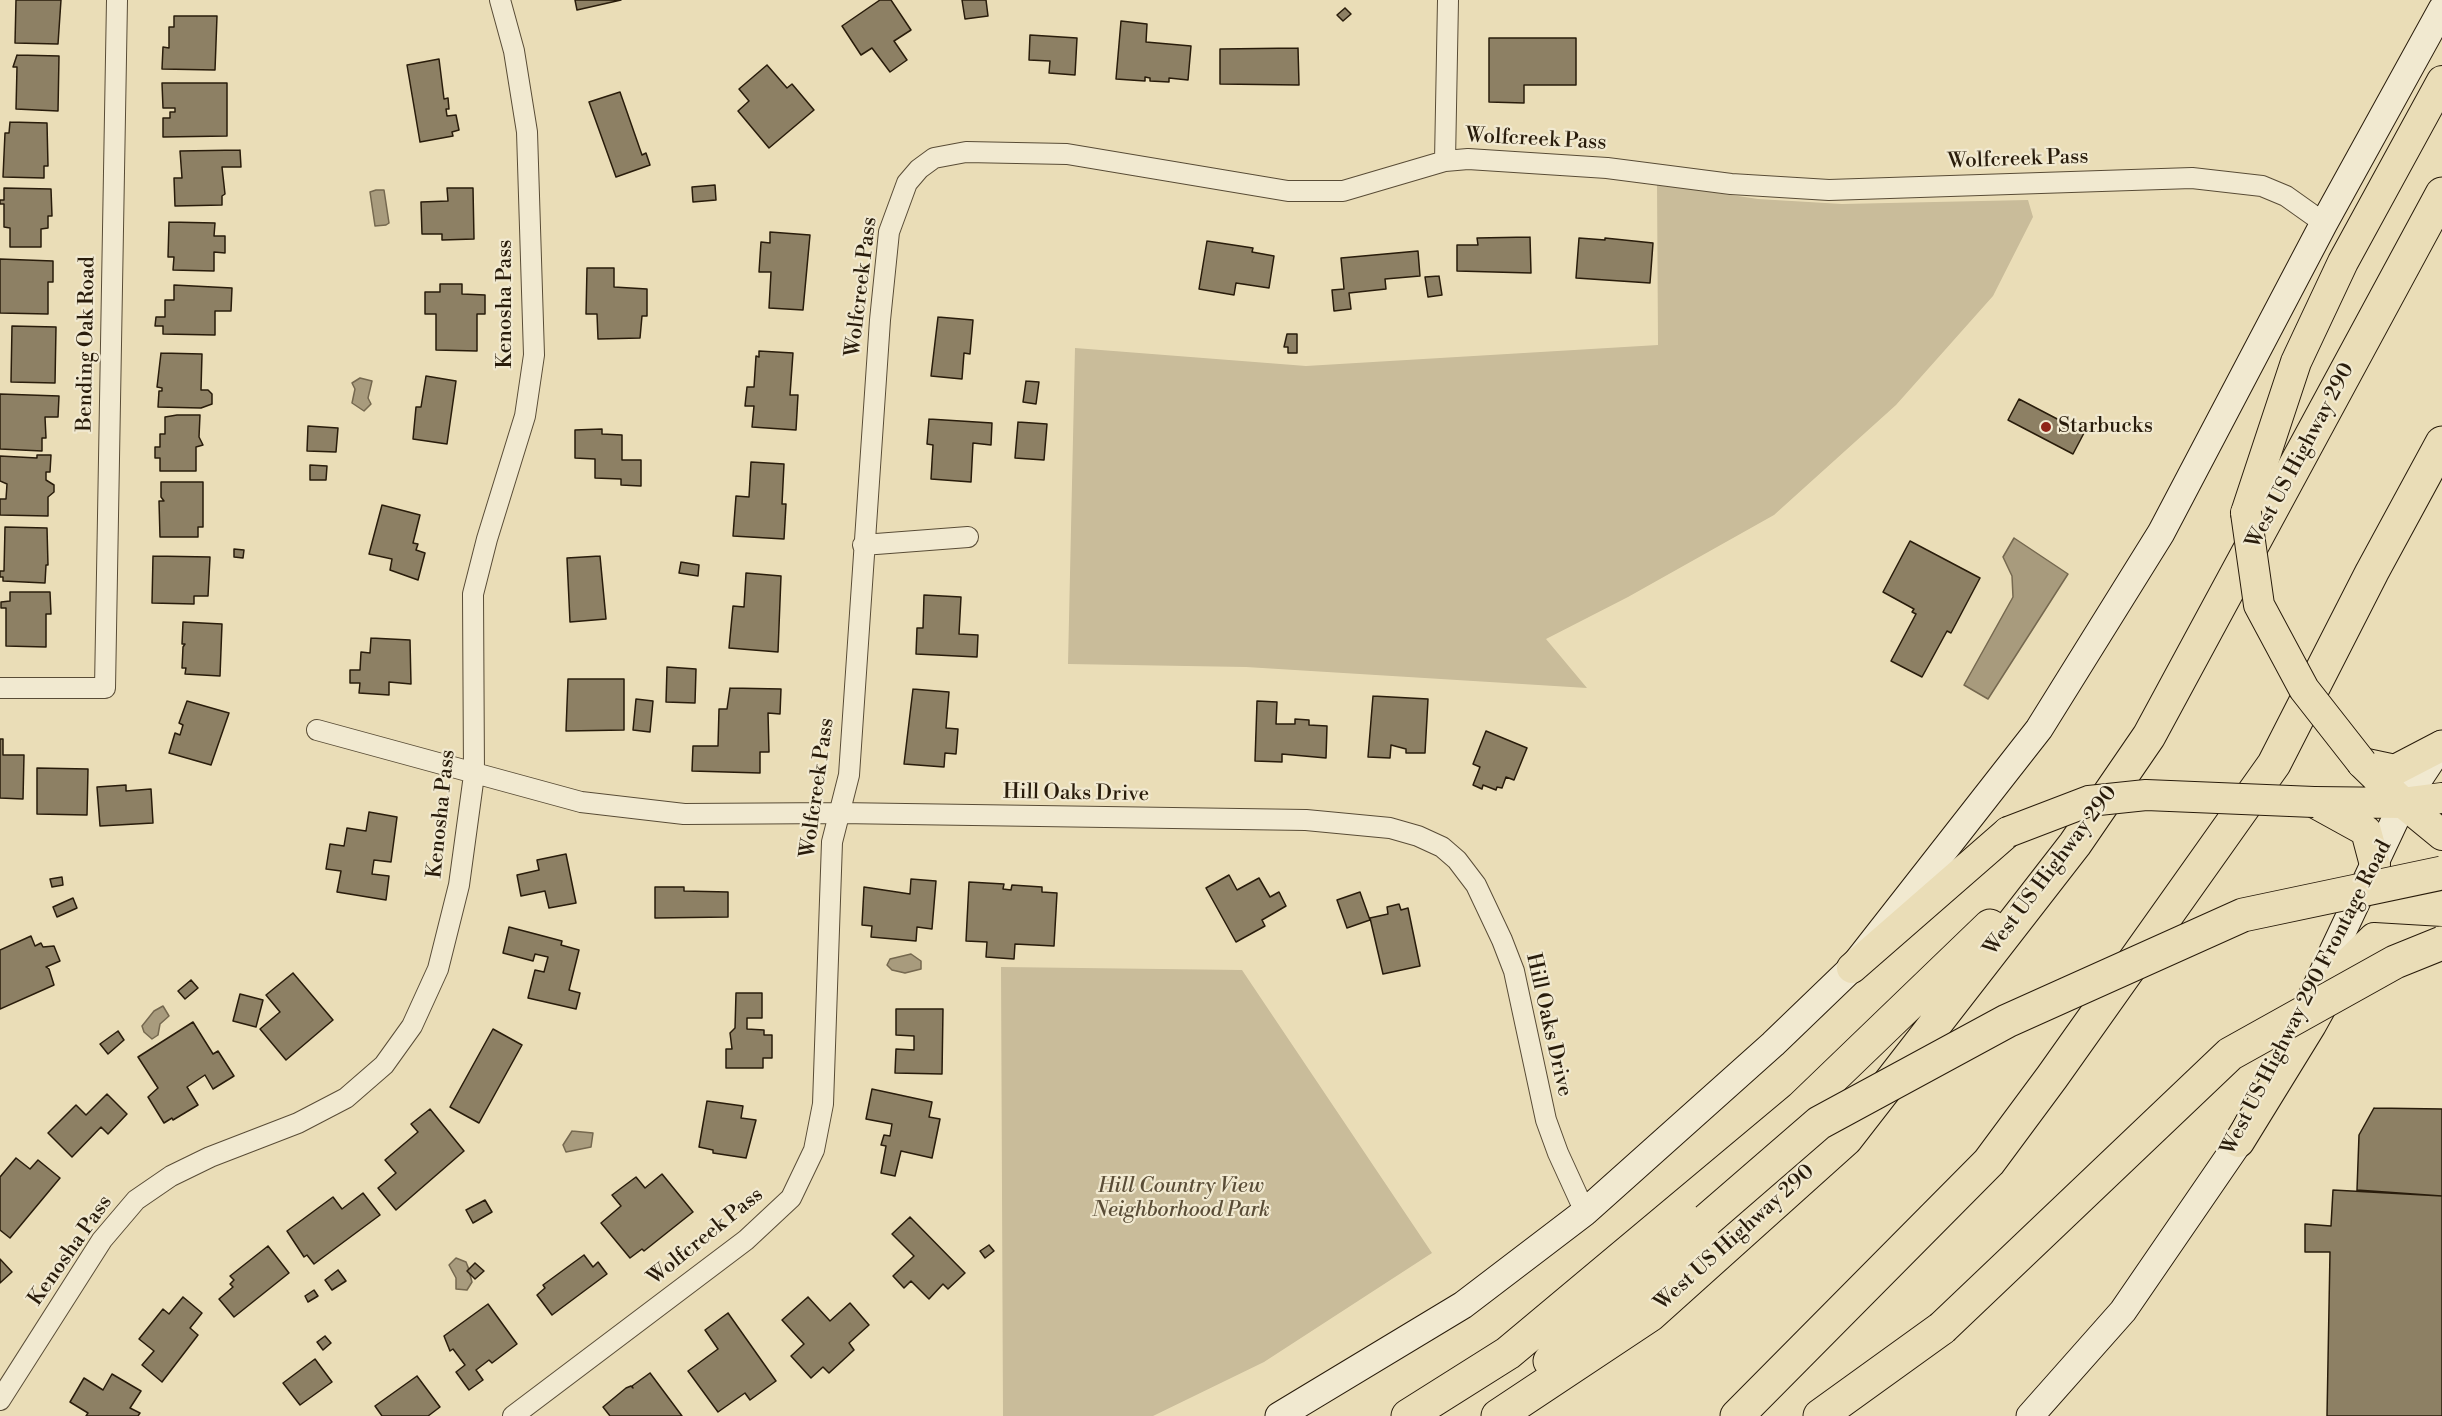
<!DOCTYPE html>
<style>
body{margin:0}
canvas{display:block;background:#eaddb7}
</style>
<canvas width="2442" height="1416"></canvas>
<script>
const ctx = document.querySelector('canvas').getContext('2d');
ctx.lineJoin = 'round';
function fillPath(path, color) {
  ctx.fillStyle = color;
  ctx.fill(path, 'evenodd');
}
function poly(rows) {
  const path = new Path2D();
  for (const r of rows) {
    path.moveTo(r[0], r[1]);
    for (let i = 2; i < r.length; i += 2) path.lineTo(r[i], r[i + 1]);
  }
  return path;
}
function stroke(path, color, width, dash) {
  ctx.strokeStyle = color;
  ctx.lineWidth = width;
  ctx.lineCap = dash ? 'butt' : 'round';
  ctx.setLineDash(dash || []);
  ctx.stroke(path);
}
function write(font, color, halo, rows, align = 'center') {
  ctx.font = font + ' "Libre Bodoni",serif';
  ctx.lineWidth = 4.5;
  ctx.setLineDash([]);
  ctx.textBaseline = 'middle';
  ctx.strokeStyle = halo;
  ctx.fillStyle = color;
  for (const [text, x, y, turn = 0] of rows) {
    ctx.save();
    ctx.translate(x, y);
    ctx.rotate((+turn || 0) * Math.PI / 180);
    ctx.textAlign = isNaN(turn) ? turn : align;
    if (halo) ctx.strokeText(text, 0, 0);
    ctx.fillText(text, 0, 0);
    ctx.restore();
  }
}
fillPath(poly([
 [1657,184,1758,199,1842,204,2028,200,2033,217,1993,296,1896,405,1774,515,1628,597,1546,639,1587,688,1246,667,1068,664,1075,348,1306,366,1658,345],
 [1001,967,1242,970,1432,1253,1264,1362,1153,1416,1003,1416]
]), '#c9bc9a');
const water = poly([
 [376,190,384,190,389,223,386,225,375,226,370,192,376,190],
 [360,378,372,381,368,398,371,404,364,411,352,403,355,389,352,383,360,378],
 [2014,538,2068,574,1988,699,1964,685,2013,597,2012,576,2003,557,2014,538],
 [911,954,921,961,921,969,905,973,892,970,887,965,890,959,911,954],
 [163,1006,169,1016,160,1024,158,1035,152,1039,144,1032,142,1026,154,1011,163,1006],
 [572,1131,593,1133,591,1147,566,1152,563,1145,572,1131],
 [456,1258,466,1262,468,1267,472,1282,467,1290,456,1289,456,1278,449,1265,456,1258]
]);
fillPath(water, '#a89b7d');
stroke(water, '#75684f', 1.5);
const building = poly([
 [16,0,61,0,58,44,15,43,16,0],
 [575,0,621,0,577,10,575,0],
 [880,0,891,0,911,30,894,41,907,60,890,72,872,48,861,55,842,26,880,0],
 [962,0,986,0,988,16,965,19,962,0],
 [1345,8,1351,14,1343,21,1337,15,1345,8],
 [174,16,217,16,215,70,162,69,163,47,169,48,169,27,174,27,174,16],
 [1121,21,1147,24,1146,42,1191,46,1188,80,1169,78,1169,82,1150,81,1150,78,1145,77,1145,81,1116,79,1121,21],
 [1030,35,1077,38,1075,75,1049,73,1050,61,1029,60,1030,35],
 [1489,38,1576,38,1576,85,1524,85,1524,103,1489,102,1489,38],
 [1298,48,1299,85,1220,84,1220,49,1298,48],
 [17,55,59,56,58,111,16,109,17,67,13,67,17,55],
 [439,59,444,99,448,98,449,109,446,109,447,116,456,115,459,130,452,132,453,136,420,142,407,65,439,59],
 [767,65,787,88,792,84,814,110,769,148,738,111,749,101,739,89,767,65],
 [162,83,227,83,227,136,163,137,163,118,170,118,170,112,175,112,175,108,163,108,162,83],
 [620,92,642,155,646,153,650,165,616,177,589,102,620,92],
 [10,122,47,123,48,166,44,166,44,178,3,177,5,133,9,133,10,122],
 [240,150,241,167,222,167,225,194,222,196,222,205,175,206,174,178,182,178,180,151,240,150],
 [715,185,716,200,693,202,692,187,715,185],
 [4,188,51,189,52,216,48,216,48,228,41,229,41,247,10,247,10,228,4,227,4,204,0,204,0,200,4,200,4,188],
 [447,188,473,188,474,239,442,240,442,234,422,234,421,202,448,201,447,188],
 [169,222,215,223,214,236,225,236,225,253,214,252,214,271,173,270,174,257,168,257,169,222],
 [770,232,810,235,803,310,769,308,771,272,759,272,761,242,770,243,770,232],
 [1530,237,1531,273,1457,271,1457,245,1478,245,1477,238,1530,237],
 [1579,238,1605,240,1605,238,1653,243,1650,283,1576,278,1579,238],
 [1207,241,1253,248,1252,252,1274,256,1269,288,1236,283,1234,295,1199,289,1207,241],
 [1418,251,1420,276,1385,279,1386,289,1349,293,1351,309,1334,311,1332,290,1344,289,1341,258,1418,251],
 [0,259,53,261,53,282,48,282,48,314,0,313,0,259],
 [587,268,614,268,614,287,647,289,647,316,642,316,640,338,598,339,597,314,586,314,587,268],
 [1439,276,1442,295,1428,297,1425,277,1439,276],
 [440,284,462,284,462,294,485,295,485,314,477,314,477,351,436,350,436,314,425,314,425,292,440,292,440,284],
 [174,285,232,288,231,311,215,311,215,335,163,334,163,326,155,326,156,317,165,317,165,300,174,300,174,285],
 [938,317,973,320,970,354,964,353,962,379,931,376,938,317],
 [12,326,56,327,55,383,11,382,12,326],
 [1287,334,1297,334,1297,353,1288,353,1288,347,1284,347,1287,334],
 [759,351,793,353,790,395,798,395,796,430,752,427,754,406,745,406,747,387,754,387,756,356,759,357,759,351],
 [161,353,202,354,201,390,208,390,212,394,212,404,201,408,158,407,159,391,162,391,162,388,157,387,161,353],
 [426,376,456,381,447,444,413,439,416,407,421,407,426,376],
 [1026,381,1039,382,1036,404,1023,402,1026,381],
 [0,394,59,396,58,417,45,417,46,438,42,438,42,451,0,449,0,394],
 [2019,399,2084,433,2073,454,2008,420,2019,399],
 [177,415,200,415,199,437,203,445,196,447,196,471,160,471,160,458,155,458,155,447,160,447,160,434,165,434,165,417,177,415],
 [929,419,992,423,991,445,973,443,971,482,931,479,933,445,927,444,929,419],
 [1018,422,1047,424,1044,460,1015,458,1018,422],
 [308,426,338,428,336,452,307,451,308,426],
 [602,429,602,434,622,435,622,460,641,460,641,486,621,485,621,479,595,478,595,459,575,458,575,430,602,429],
 [37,455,51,455,50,472,46,472,46,480,54,485,54,492,48,497,48,516,0,515,0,499,6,499,7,484,0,481,0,456,37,458,37,455],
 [751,462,784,464,782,504,786,504,784,539,733,536,736,496,749,497,751,462],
 [310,465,327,466,326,480,310,480,310,465],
 [161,482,203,482,203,527,198,527,198,537,160,537,159,501,164,501,161,497,161,482],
 [382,505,420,515,413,543,418,544,416,550,425,553,418,580,390,570,392,559,369,554,382,505],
 [5,527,47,528,48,565,46,565,45,583,3,581,3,577,0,577,0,571,4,571,5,527],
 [1910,541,1980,578,1951,633,1947,631,1922,677,1891,661,1916,614,1912,612,1914,609,1883,592,1910,541],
 [234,549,244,550,243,558,234,557,234,549],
 [153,556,210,557,208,596,194,596,194,604,152,603,153,556],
 [600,556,606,619,570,622,567,558,600,556],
 [681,562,699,565,698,576,679,573,681,562],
 [746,573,781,576,778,652,729,648,733,606,744,607,746,573],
 [10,592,50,592,51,614,46,614,46,647,6,646,6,608,1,608,1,602,10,601,10,592],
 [924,595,961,597,959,634,978,635,977,657,916,654,917,628,923,628,924,595],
 [183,622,222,624,220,676,185,674,186,668,182,668,183,647,185,644,182,644,183,622],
 [371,638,410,640,411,684,389,682,389,695,359,693,360,683,350,683,350,670,360,670,361,652,370,653,371,638],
 [667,667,696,669,695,703,666,702,667,667],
 [568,679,624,679,624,730,566,731,568,679],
 [730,688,781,689,780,714,768,713,769,752,760,752,760,773,692,771,693,746,718,746,719,709,727,709,730,688],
 [913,689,949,692,946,728,958,729,956,754,945,753,944,767,904,764,913,689],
 [1373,696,1428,699,1425,753,1406,753,1406,749,1391,745,1390,758,1368,757,1373,696],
 [636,699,653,701,650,732,633,730,636,699],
 [187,701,229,713,211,765,169,753,175,733,180,735,183,725,179,723,187,701],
 [1257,701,1277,702,1276,724,1295,724,1295,719,1309,720,1309,725,1327,726,1326,758,1282,754,1282,762,1255,761,1257,701],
 [1486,731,1527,748,1514,780,1506,777,1502,788,1497,787,1496,790,1483,785,1482,789,1473,785,1480,767,1473,764,1486,731],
 [0,739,3,739,3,755,24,755,23,799,0,798,0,739],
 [37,768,88,769,87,815,37,814,37,768],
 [126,785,126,791,151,789,153,823,100,826,97,787,126,785],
 [369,812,397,817,391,862,374,860,372,874,389,876,386,900,337,892,341,871,326,869,330,844,344,846,347,828,366,831,369,812],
 [566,854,576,903,549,908,545,891,521,896,517,875,539,870,537,860,566,854],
 [1229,875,1237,890,1259,878,1270,897,1279,892,1286,906,1262,920,1265,926,1236,942,1206,888,1229,875],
 [62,877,63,885,52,887,50,879,62,877],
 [911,879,936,881,932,929,917,927,916,941,871,937,872,926,862,925,864,887,910,894,911,879],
 [969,882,1004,884,1003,889,1011,890,1012,885,1042,887,1042,892,1057,893,1054,946,1015,944,1014,959,986,957,987,942,966,941,969,882],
 [655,887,684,887,684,891,728,892,728,917,655,918,655,887],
 [1360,892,1370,920,1347,928,1337,900,1360,892],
 [73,898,77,908,57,917,53,907,73,898],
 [1399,904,1401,910,1408,908,1420,966,1383,974,1370,918,1388,914,1387,907,1399,904],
 [509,927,562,941,561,945,579,950,569,990,580,993,576,1009,528,998,535,970,544,972,548,957,535,954,533,961,503,953,509,927],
 [31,936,35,946,41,943,43,947,54,946,60,961,46,967,49,969,54,985,0,1009,0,950,31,936],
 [293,973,333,1020,286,1060,260,1029,280,1012,266,995,293,973],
 [191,980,198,988,185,999,178,991,191,980],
 [736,993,762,993,762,1018,747,1018,747,1029,764,1030,764,1035,772,1035,772,1058,763,1058,763,1068,726,1068,726,1049,732,1049,730,1033,735,1028,736,993],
 [240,994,263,1000,256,1027,233,1021,240,994],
 [896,1009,943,1009,942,1074,895,1073,896,1049,914,1050,914,1036,896,1035,896,1009],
 [193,1022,213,1054,218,1051,234,1076,213,1089,205,1075,187,1087,198,1105,173,1120,172,1118,164,1123,148,1097,158,1088,138,1057,193,1022],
 [493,1029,522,1045,479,1123,450,1107,493,1029],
 [118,1031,124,1040,108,1054,100,1044,118,1031],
 [872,1089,932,1102,929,1117,940,1119,932,1158,901,1151,895,1176,881,1173,886,1146,881,1145,884,1135,890,1136,892,1124,866,1119,872,1089],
 [107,1094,127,1114,108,1134,101,1127,72,1157,48,1133,76,1105,86,1115,107,1094],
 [707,1101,743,1106,741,1118,756,1120,746,1158,713,1153,713,1150,699,1147,707,1101],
 [2374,1108,2442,1109,2442,1196,2357,1190,2359,1135,2374,1108],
 [430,1109,464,1151,396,1210,378,1188,396,1173,385,1160,418,1132,411,1124,430,1109],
 [16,1158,30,1169,38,1160,60,1178,10,1238,0,1230,0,1177,16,1158],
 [662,1174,693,1212,644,1251,642,1249,630,1258,601,1223,621,1206,612,1195,636,1177,645,1188,662,1174],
 [2333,1190,2442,1196,2442,1416,2327,1416,2330,1252,2305,1252,2305,1224,2331,1226,2333,1190],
 [363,1193,380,1215,314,1264,307,1255,304,1257,287,1231,333,1197,342,1209,363,1193],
 [485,1200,492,1212,473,1223,466,1210,485,1200],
 [910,1217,965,1273,948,1289,943,1284,929,1299,911,1281,904,1288,893,1276,914,1256,892,1234,910,1217],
 [989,1245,994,1251,985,1258,980,1251,989,1245],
 [268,1246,289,1273,234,1317,219,1299,233,1287,230,1284,234,1280,230,1276,268,1246],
 [584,1255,593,1267,598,1262,607,1274,552,1315,537,1295,545,1288,543,1285,584,1255],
 [0,1259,12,1272,0,1283,0,1259],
 [475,1263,484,1271,475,1279,467,1271,475,1263],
 [338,1270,346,1281,332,1290,325,1280,338,1270],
 [314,1290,318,1296,308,1302,305,1296,314,1290],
 [183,1297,202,1313,190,1328,198,1335,162,1382,142,1365,154,1351,139,1339,163,1309,169,1314,183,1297],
 [808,1297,830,1321,850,1303,869,1325,849,1343,854,1350,829,1373,823,1367,811,1378,791,1356,804,1344,782,1320,808,1297],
 [488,1304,517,1344,492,1363,489,1360,476,1370,483,1380,469,1390,456,1372,465,1365,453,1349,450,1351,444,1336,488,1304],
 [728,1313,776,1381,750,1400,745,1393,718,1412,688,1371,718,1349,705,1330,728,1313],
 [325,1336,331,1343,323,1350,317,1342,325,1336],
 [315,1359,332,1382,300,1405,283,1383,315,1359],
 [650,1373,682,1416,610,1416,603,1407,626,1388,631,1386,633,1388,632,1386,650,1373],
 [112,1374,141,1391,130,1408,140,1413,138,1416,86,1416,88,1413,70,1402,84,1378,103,1390,112,1374],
 [417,1376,440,1407,428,1416,382,1416,375,1406,417,1376]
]);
fillPath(building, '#8d8064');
stroke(building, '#291c0b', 1.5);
const minor = poly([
 [1445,161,1448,0],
 [863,545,968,537],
 [0,688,105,688,117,0],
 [317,730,581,802,684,814,839,813,1306,820,1390,828,1418,836,1442,847,1457,860,1476,885,1502,940,1514,971,1546,1120,1558,1153,1585,1212],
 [0,1400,102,1240,136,1200,171,1176,210,1157,298,1123,346,1098,384,1065,412,1026,438,969,459,885,474,775,473,594,487,539,525,416,534,355,527,132,514,51,500,0],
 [513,1416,746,1240,791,1198,814,1150,823,1104,832,842,849,775,880,320,889,232,907,183,919,169,934,158,966,152,1067,154,1288,191,1343,191,1445,161,1468,159,1607,168,1731,184,1829,190,2192,178,2262,186,2286,196,2324,223]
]);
const secondary = poly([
 [2313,994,2403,803,2442,744],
 [1279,1416,1463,1305,1585,1212,1773,1044,1852,968,2039,729,2161,533,2324,223,2442,9],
 [2030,1416,2123,1311,2239,1142,2249,1122]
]);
const primary = poly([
 [2246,513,2296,362,2343,262,2442,81],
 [2362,763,2403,803,2442,835],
 [2362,763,2395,770,2441,746],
 [2314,802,2403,803,2442,798],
 [2317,804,2366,831,2375,865],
 [1852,968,2008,832],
 [2239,1142,2311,1025,2342,969,2374,938,2442,942]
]);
const motorway = poly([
 [1550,1361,1707,1220],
 [1408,1416,1508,1353,1801,1108,1990,926],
 [1498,1416,1650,1315,1846,1139,2075,844,2149,736,2442,194],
 [1737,1416,1989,1162,2052,1077,2274,764,2372,572,2442,443],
 [1820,1416,1942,1328]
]);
stroke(minor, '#594c36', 22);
stroke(secondary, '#291c0b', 29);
stroke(primary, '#291c0b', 32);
stroke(motorway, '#291c0b', 35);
stroke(minor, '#f1e9d0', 20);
stroke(secondary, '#f1e9d0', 27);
stroke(primary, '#eaddb7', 30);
stroke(motorway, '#eaddb7', 33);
const primaryBridge = poly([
 [2246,513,2259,605,2304,689,2362,763],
 [2008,832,2089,801,2146,795,2314,802]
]);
const motorwayBridge = poly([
 [1707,1220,1819,1123,2007,1021,2243,915,2442,873],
 [1942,1328,2230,1054,2395,962,2442,943]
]);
stroke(primaryBridge, '#291c0b', 32, []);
stroke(motorwayBridge, '#291c0b', 35, []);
stroke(primaryBridge, '#eaddb7', 30);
stroke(motorwayBridge, '#eaddb7', 33);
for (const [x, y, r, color] of [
 [2046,427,6,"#8f2418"]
]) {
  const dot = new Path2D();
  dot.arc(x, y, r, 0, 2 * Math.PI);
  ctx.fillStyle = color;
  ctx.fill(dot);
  stroke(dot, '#f1e9d0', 2);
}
write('21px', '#291c0b', '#f1e9d0', [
 ["Wolfcreek Pass",1536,140,3],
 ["Wolfcreek Pass",2018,160,-2],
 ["Wolfcreek Pass",862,287,-83],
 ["Kenosha Pass",506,304,-90],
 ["Bending Oak Road",87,344,-89],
 ["West US Highway 290",2301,456,-62],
 ["Wolfcreek Pass",818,788,-82],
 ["Hill Oaks Drive",1076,794,1],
 ["Kenosha Pass",442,814,-84],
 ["West US Highway 290",2051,871,-53],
 ["West US Highway 290 Frontage Road",2307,998,-63],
 ["Hill Oaks Drive",1548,1025,77],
 ["Wolfcreek Pass",706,1237,-39],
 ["West US Highway 290",1735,1238,-42],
 ["Kenosha Pass",71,1251,-55]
]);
write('21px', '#291c0b', '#f1e9d0', [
 ["Starbucks",2058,427]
], 'left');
write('italic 21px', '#594c36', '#f1e9d0', [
 ["Hill Country View",1181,1187],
 ["Neighborhood Park",1181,1211]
]);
</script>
